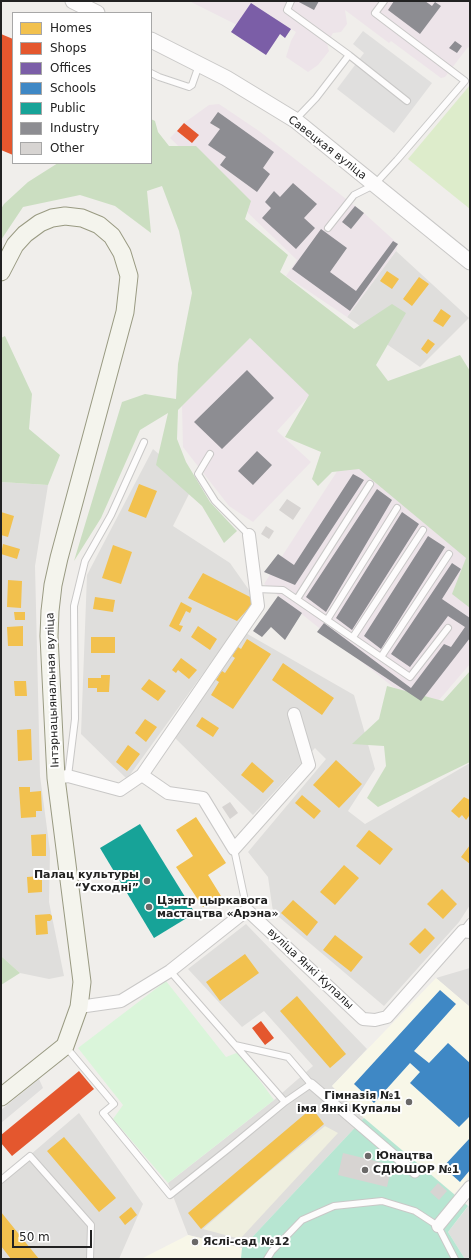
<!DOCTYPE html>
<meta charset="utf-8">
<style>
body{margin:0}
#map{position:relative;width:471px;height:1260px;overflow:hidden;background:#f0eeeb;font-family:"DejaVu Sans",sans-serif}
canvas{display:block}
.frame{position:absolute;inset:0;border:2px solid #222;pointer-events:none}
.legend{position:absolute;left:12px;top:12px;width:140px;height:152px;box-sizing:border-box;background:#fff;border:1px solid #a7a7a7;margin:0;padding:5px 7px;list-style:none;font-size:12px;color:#222}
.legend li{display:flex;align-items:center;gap:8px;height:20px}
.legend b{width:20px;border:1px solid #a7a7a7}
.scale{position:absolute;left:12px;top:1230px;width:80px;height:18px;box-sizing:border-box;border:2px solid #222;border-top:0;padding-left:5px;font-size:12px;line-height:14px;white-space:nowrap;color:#222;-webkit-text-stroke:3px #fff;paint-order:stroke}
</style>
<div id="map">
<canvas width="471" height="1260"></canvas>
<div class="frame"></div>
<ul class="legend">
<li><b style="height:11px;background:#f2c14e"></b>Homes</li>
<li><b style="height:11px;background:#e4572e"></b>Shops</li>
<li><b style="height:11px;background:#7b5ea7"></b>Offices</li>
<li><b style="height:11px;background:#3f88c5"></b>Schools</li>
<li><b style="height:11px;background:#17a398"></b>Public</li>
<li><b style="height:11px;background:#8d8d92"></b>Industry</li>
<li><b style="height:11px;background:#d7d4d2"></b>Other</li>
</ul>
<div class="scale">50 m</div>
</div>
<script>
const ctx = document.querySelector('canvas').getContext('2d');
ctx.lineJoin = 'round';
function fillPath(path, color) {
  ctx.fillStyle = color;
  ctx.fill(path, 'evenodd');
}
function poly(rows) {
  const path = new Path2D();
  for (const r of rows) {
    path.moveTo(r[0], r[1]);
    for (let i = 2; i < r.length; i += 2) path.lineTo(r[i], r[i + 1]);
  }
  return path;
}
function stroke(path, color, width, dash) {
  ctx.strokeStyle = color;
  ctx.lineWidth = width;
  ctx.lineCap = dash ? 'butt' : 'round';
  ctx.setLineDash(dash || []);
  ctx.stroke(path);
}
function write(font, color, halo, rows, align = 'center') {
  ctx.font = font + ' "DejaVu Sans",sans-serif';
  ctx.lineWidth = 4;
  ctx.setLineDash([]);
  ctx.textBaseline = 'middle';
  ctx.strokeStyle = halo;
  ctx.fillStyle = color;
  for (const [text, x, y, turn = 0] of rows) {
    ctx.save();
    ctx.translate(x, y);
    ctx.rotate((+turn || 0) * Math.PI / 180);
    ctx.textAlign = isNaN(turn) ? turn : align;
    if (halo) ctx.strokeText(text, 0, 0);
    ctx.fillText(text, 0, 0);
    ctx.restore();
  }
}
fillPath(poly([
 [396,251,469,318,420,367,347,317],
 [153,449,194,484,173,526,230,563,256,600,127,779,81,734,87,575],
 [1,482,48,485,35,566,40,776,50,851,49,902,64,976,49,979,20,973,1,956],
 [244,632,354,695,375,769,348,811,365,824,470,763,470,905,459,922,384,1006,273,912,268,877,248,852,326,759,315,748,253,815,173,736],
 [246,924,367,1049,332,1086,364,1118,242,1248,188,1235,168,1183,274,1100,313,1066,264,1011,242,1027,188,969],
 [470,968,470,1007,436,978],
 [79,1113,143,1204,119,1259,1,1259,1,1180],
 [470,1204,470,1259,465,1259,448,1232]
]), '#dfdedc');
fillPath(poly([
 [189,1,470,1,470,48,468,47,445,77,441,78,391,41,389,43,345,10,347,24,341,32,333,33,327,44,329,51,318,65,308,72,286,57,291,41,296,32,251,3,237,25],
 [219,104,259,131,364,213,398,244,396,251,347,317,286,276,297,260,170,138,184,123,209,105],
 [250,338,310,395,277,431,311,462,253,522,229,506,183,447,182,406],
 [349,453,470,549,470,664,427,714,264,584]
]), '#ede4e9');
fillPath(poly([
 [436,978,470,1007,470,1176,454,1194,364,1118,332,1086],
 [188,1235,242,1248,241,1259,141,1259]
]), '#f8f7e8');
fillPath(poly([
 [325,1126,338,1133,240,1239,203,1229,259,1180]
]), '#efefdf');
fillPath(poly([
 [470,85,470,209,408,159]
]), '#ddeccb');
fillPath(poly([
 [151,119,155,121,158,132,169,146,196,146,251,201,245,219,288,255,280,272,354,329,392,304,406,313,376,365,388,381,460,355,470,371,470,608,452,594,466,558,359,469,332,472,318,486,312,479,321,452,285,437,309,395,250,338,178,410,177,439,186,462,210,502,237,531,224,543,202,506,156,465,168,413,140,430,101,518,74,561,122,402,145,394,176,399,178,364,192,293,179,231,162,186,147,191,151,233,115,206,80,195,23,207,1,240,1,209,4,204,28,182,58,163,151,163],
 [5,336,32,394,29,429,60,455,48,485,1,482,1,338],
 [470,671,470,762,378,807,367,798,386,766,384,746,352,744,379,719,387,686,443,701],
 [1,956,20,973,1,985]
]), '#cbdec1');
fillPath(poly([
 [166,981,226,1057,239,1052,274,1100,168,1183,113,1119,123,1105,78,1048]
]), '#daf5da');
fillPath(poly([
 [364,1118,468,1206,448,1232,465,1259,241,1259,242,1248]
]), '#b7e6d2');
fillPath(poly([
 [363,31,432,83,394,133,337,89,364,53,353,44],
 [39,1079,43,1088,1,1123,1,1110]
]), '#e0dfde');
fillPath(poly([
 [387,271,399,279,392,289,380,281],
 [419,277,429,284,412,306,403,299],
 [441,309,451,316,443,327,433,321],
 [428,339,435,344,427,354,421,349],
 [139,484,157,491,146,518,128,511],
 [1,512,14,516,8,537,1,535],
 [3,544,20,549,17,559,1,554],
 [113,545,132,552,121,584,102,578],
 [203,573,256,600,237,621,188,598],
 [8,580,22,581,21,608,7,607],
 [95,597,115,600,113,612,93,609],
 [181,602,192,608,190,613,186,611,179,625,183,626,180,632,169,626],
 [14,612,25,612,25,620,15,620],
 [23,626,23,646,8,646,7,627],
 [198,626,217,639,210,650,191,637],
 [91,637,115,637,115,653,91,653],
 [247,639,271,654,233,709,211,695,219,682,216,680,222,671,225,673,235,658,232,656,238,647,241,649],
 [181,658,197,670,189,679,178,670,176,673,172,670],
 [283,663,334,698,322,715,272,680],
 [101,675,110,675,109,692,97,692,97,688,88,688,88,678,101,678],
 [149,679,166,691,158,701,141,689],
 [14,681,26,681,27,696,15,696],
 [202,717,219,728,213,737,196,726],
 [145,719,157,727,146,742,135,733],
 [31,729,32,760,18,761,17,730],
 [128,745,140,754,127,771,116,762],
 [336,760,362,784,339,808,313,785],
 [252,762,274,781,263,793,241,775],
 [19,787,30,787,30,792,41,791,42,811,36,811,36,817,21,818],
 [302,795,321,811,314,819,295,803],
 [464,797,470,800,470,817,469,816,466,820,462,815,459,818,451,811],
 [196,817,226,863,208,875,221,896,203,907,176,867,193,856,176,830],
 [369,830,393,849,380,865,356,846],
 [46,834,46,856,32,856,31,835],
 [470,845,470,864,461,857],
 [344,865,359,878,335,905,320,892],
 [42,876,42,892,28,893,27,877],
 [442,889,457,904,443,919,427,904],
 [293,900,318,922,307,936,281,913],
 [50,914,52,916,52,919,50,921,47,921,48,934,36,935,35,915],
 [425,928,435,938,420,954,409,944],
 [335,935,363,957,351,972,323,950],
 [245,954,259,973,220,1001,206,982],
 [297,996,346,1054,330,1068,280,1011],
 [312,1108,324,1124,201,1229,188,1213],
 [64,1137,116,1198,99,1212,47,1151],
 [131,1207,137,1215,125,1225,119,1217],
 [1,1212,39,1259,11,1259,1,1246]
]), '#f2c14e');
fillPath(poly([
 [1,34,13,39,13,155,1,150],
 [184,123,199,135,192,143,177,131],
 [261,1021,274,1038,265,1045,252,1028],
 [79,1071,94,1089,12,1156,1,1143,1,1135]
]), '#e4572e');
fillPath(poly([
 [251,3,291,29,285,38,280,34,266,55,231,32]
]), '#7b5ea7');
fillPath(poly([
 [440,990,456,1004,414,1051,429,1063,448,1043,470,1063,470,1117,469,1117,459,1127,410,1083,420,1072,410,1063,374,1103,354,1084],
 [470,1138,470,1170,460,1182,443,1167]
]), '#3f88c5');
fillPath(poly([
 [140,824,195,913,154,938,100,848]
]), '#17a398');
fillPath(poly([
 [297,1,319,1,314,10],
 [394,1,425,1,432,6,435,2,441,6,420,34,388,10],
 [455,41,462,46,457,53,449,48],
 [218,112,274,152,263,168,270,174,257,192,220,165,226,157,208,145,220,129,210,123],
 [293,183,317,204,304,218,315,228,296,249,262,218,271,208,265,202,274,191,280,197],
 [355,206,364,213,351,229,342,222],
 [321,229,347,248,330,272,356,291,393,241,398,244,350,311,292,269],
 [247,370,274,398,222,449,194,422],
 [257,451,272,465,253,485,238,471],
 [353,474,364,480,295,585,264,572,278,554,294,565],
 [377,489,392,500,326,612,306,597],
 [402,512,419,524,352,630,336,618],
 [428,536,445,547,381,649,364,636],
 [452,563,461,569,442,599,470,618,470,638,421,701,317,632,324,623,411,688,444,644,451,647,465,627,448,616,410,667,391,654],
 [278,596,302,613,285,640,271,627,262,637,253,631]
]), '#8d8d92');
fillPath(poly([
 [287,499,301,508,293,520,279,510],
 [266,526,274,531,269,539,261,534],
 [230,802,238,813,230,819,222,807],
 [343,1153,392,1165,387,1187,338,1175],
 [438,1183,447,1191,439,1200,430,1192]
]), '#d7d4d2');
const service = poly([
 [291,1,287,10,349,55,407,101],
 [151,73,159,77,189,87,192,85,199,65],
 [296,119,316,98,349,55],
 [328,228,354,195,374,185,397,160,465,81,375,13,384,1],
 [210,454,198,474,215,501,249,535],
 [256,589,283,590,410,677,448,628],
 [297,599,370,484],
 [327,620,397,508],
 [353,637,423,530],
 [381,657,449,554],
 [68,776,75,719,74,606,85,561,111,515,144,442],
 [234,849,247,910],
 [463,931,470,922],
 [235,1045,285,1102],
 [66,1047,114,1104,103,1113,170,1195,228,1149,285,1102,311,1084,288,1057,235,1045,170,971],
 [1,1180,30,1156,91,1225,90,1259],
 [267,1259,272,1251,302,1220,334,1206,382,1201,415,1211,438,1226,455,1259]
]);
const pedestrian = poly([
 [311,1084,415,1173]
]);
const minor = poly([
 [142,775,168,793,203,798,234,849,309,765,294,714],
 [56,778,68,776,120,790,142,775,258,606,249,535],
 [79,1007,121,1001,170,971,247,910,363,1019,375,1020,387,1017,463,931,470,932],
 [438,1226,470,1187]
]);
const tertiary = poly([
 [73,1,97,13],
 [151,40,226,78,295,120,470,262]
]);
const secondary = poly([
 [1,272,15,245,25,234,40,223,52,218,65,216,82,218,99,225,112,236,122,253,129,276,125,312,59,558,53,585,50,611,49,636,56,778,82,982,79,1007,65,1046,1,1097]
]);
stroke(service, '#c9c8c7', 8);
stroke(pedestrian, '#c9c8c7', 11);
stroke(minor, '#c9c8c7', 14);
stroke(tertiary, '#c9c8c7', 17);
stroke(secondary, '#999a82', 19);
stroke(service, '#fdfcfc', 6);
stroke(pedestrian, '#fdfcfc', 9);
stroke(minor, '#fdfcfc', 12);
stroke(tertiary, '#fdfcfc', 15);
stroke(secondary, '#f4f4ed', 17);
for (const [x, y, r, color] of [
 [147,881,4,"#6a6968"],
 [149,907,4,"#6a6968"],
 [409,1102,4,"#6a6968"],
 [368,1156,4,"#6a6968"],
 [365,1170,4,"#6a6968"],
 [195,1242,4,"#6a6968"]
]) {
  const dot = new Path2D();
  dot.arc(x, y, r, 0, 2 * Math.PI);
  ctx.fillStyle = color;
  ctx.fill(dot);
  stroke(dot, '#fff', 1.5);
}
write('11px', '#222', '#fff', [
 ["Савецкая вуліца",327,148,38],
 ["Інтэрнацыянальная вуліца",53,690,-92],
 ["вуліца Янкі Купалы",310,969,43]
]);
write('bold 11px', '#222', '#fff', [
 ["Палац культуры",139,875,"right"],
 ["“Усходні”",139,888,"right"],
 ["Цэнтр цыркавога",157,901],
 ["мастацтва «Арэна»",157,914],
 ["Гімназія №1",401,1096,"right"],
 ["імя Янкі Купалы",401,1109,"right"],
 ["Юнацтва",376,1156],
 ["СДЮШОР №1",373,1170],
 ["Яслі-сад №12",203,1242]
], 'left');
</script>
